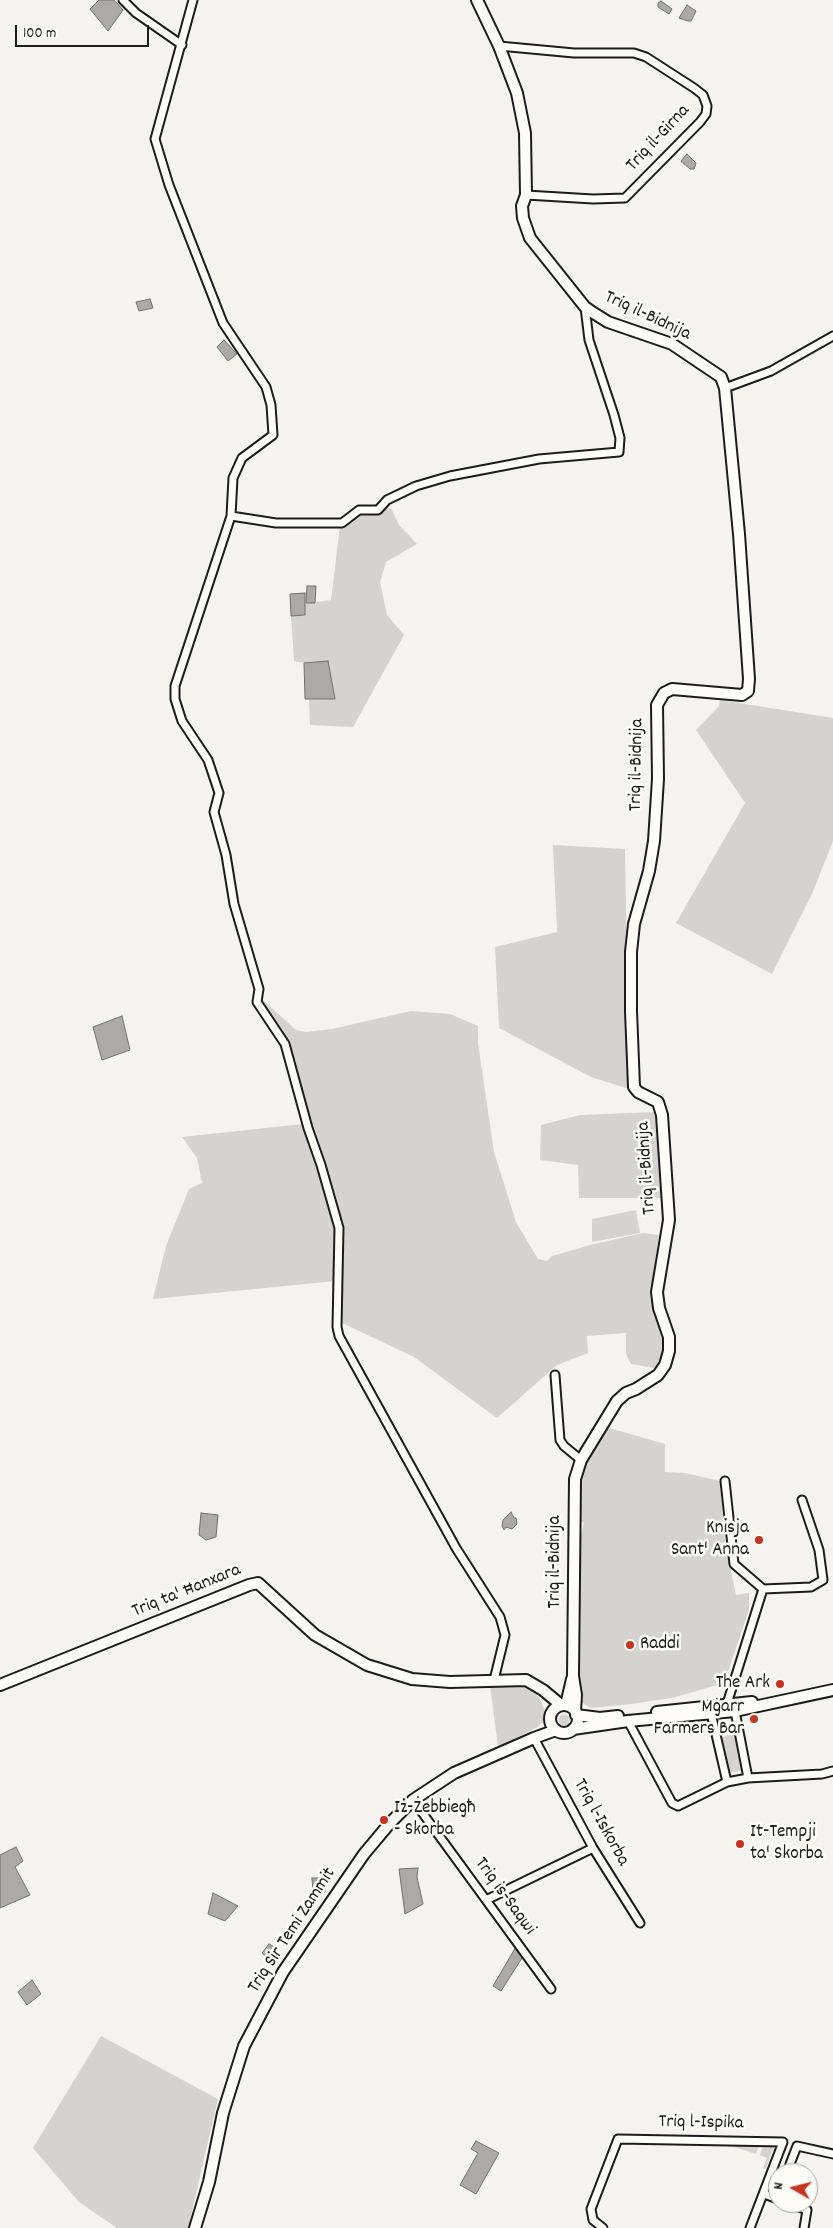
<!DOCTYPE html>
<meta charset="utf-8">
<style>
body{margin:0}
#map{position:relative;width:833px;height:2228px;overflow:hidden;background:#f4f3ee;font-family:Dekko,sans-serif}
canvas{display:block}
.north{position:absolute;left:768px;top:2163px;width:50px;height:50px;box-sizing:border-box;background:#fdfcf7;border:1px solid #a3a29f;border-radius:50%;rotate:278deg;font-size:14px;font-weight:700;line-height:20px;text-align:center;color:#1c1c1c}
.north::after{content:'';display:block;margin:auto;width:18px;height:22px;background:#c8321e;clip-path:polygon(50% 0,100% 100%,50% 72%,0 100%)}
.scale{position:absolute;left:15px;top:25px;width:134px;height:22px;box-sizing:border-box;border:2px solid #1c1c1c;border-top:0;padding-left:6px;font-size:15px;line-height:18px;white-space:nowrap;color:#1c1c1c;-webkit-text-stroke:4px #fdfcf7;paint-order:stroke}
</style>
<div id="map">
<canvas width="833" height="2228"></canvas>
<div class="north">N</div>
<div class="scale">100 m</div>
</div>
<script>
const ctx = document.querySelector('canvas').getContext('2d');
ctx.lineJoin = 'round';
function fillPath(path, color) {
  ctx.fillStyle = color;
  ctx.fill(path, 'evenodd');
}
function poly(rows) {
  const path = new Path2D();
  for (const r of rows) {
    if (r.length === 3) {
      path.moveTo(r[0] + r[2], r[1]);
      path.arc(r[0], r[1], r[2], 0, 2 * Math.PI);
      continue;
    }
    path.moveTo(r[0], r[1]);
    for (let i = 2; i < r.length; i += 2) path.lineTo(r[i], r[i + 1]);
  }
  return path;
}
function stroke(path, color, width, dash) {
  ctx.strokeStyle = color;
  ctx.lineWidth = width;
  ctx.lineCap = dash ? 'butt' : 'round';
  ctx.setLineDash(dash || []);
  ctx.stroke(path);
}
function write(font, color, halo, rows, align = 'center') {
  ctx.font = font + ' Dekko,sans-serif';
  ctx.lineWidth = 5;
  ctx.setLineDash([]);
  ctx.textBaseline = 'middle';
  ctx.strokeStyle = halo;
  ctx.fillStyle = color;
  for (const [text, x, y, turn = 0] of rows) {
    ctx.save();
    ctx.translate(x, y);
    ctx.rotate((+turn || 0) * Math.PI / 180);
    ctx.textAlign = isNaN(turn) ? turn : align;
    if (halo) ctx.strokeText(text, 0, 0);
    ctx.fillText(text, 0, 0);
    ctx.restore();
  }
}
fillPath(poly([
 [391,508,399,525,417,544,386,562,380,582,387,615,404,635,353,727,310,725,309,700,335,699,328,662,304,663,294,661,291,616,305,615,304,604,331,600,340,526,355,516],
 [720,700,833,718,833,841,812,894,772,974,676,923,745,803,696,730,719,706],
 [553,845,625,849,629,1089,591,1077,499,1028,495,947,557,932],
 [262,999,296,1030,306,1032,332,1029,411,1011,450,1014,478,1026,478,1043,494,1152,516,1222,538,1259,547,1261,552,1256,590,1245,643,1233,659,1235,654,1271,653,1304,664,1335,665,1354,655,1368,631,1364,626,1354,626,1333,587,1336,588,1353,557,1365,497,1418,414,1357,340,1322,342,1228,287,1041,263,1005],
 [657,1112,662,1198,579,1198,578,1165,540,1160,541,1125,580,1115],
 [303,1124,322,1175,325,1194,336,1227,336,1281,153,1299,166,1246,189,1189,202,1183,197,1158,182,1137],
 [636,1210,640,1233,592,1242,592,1219],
 [606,1427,665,1444,665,1472,685,1473,720,1481,725,1543,736,1595,749,1593,749,1610,724,1683,672,1698,631,1704,590,1708,580,1701,576,1618,580,1538,584,1523,577,1518,579,1475],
 [490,1685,525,1685,533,1690,540,1699,545,1712,543,1721,538,1727,498,1747],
 [564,1720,5.5],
 [734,1734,743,1770,729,1773,722,1737],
 [101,2036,218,2099,188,2228,117,2228,79,2202,33,2148],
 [774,2144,766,2169,763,2168,767,2158,760,2155,763,2145],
 [759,2145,756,2154,732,2146]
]), '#d4d3cf');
const water = poly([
 [99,0,114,0,123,10,108,31,90,9,99,0],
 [661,1,672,9,669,14,658,7,658,3,661,1],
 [687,5,696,11,691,21,688,21,679,18,687,5],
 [687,154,696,163,694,169,690,169,681,161,687,154],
 [150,299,153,308,139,311,136,302,150,299],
 [224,340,237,354,228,361,217,347,224,340],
 [307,586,316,586,315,603,306,603,307,586],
 [305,593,305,615,291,616,290,594,305,593],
 [328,661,335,699,305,699,304,663,328,661],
 [122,1016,130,1050,102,1060,93,1027,122,1016],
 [511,1512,514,1518,516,1518,517,1524,512,1529,506,1527,504,1530,502,1526,503,1520,511,1512],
 [201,1513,218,1515,216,1537,206,1540,199,1535,201,1513],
 [16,1847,23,1861,15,1867,30,1895,0,1908,0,1855,16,1847],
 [418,1868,417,1877,423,1904,405,1914,399,1869,418,1868],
 [312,1878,325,1878,325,1892,313,1892,312,1878],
 [213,1893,238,1906,225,1921,208,1914,213,1893],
 [269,1944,276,1948,278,1954,270,1960,262,1953,269,1944],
 [517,1945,524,1955,501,1991,493,1986,517,1945],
 [32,1980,41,1994,27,2005,18,1992,32,1980],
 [476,2141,499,2153,476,2194,460,2185,478,2153,471,2149,476,2141]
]);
fillPath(water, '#abaaa6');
stroke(water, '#72716f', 1);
const street = poly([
 [123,0,136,13,182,45],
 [193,0,155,139,169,185,223,323,266,387,271,405,273,435,242,458,233,478,231,516,175,686,175,699,182,721,208,760,219,793,214,812,226,855,234,904,259,989,257,1002,285,1044,308,1128,321,1165,339,1228,337,1327,339,1336,456,1548,500,1617,505,1635,494,1680],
 [499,46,574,53,634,53,646,57,694,88,703,95,707,106,706,114,700,122,625,198,593,199,526,195],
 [725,388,771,371,833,336],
 [231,516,276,523,342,523,359,510,378,510,387,500,416,486,450,476,539,459,619,452,620,438,614,415,589,340,585,307],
 [555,1375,560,1440,564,1446,581,1460],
 [725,1481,734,1564,763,1589,726,1707],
 [763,1589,811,1587,823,1580,819,1550,802,1500],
 [735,1711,748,1778],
 [711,1713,727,1782],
 [628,1721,672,1803,678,1806,727,1782,748,1778,822,1774,833,1771],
 [534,1738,593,1848,640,1923],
 [413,1800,551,1989],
 [486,1900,593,1848],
 [790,2164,797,2146,833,2154],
 [764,2194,778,2199],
 [789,2203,807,2210,804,2228],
 [603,2228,593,2220,591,2209,618,2139,783,2142,750,2228]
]);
const secondary = poly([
 [477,0,499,46,517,93,525,133,526,195,522,206,523,218,530,238,585,307,592,312,608,322,672,344,721,377,725,388,739,534,749,679,748,691,742,695,672,689,664,693,657,705,658,779,654,841,649,871,634,924,631,952,631,1011,634,1087,638,1092,658,1102,662,1115,669,1220,657,1292,659,1308,669,1337,669,1351,665,1365,658,1375,636,1389,626,1393,617,1401,581,1460,575,1479,573,1676,576,1695,575,1711],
 [0,1685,249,1585,258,1583,315,1635,367,1665,412,1679,450,1682,526,1680,543,1690,561,1705],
 [566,1705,572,1679],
 [564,1719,14],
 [657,1712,752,1702],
 [576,1715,600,1718,618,1716],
 [573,1729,628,1721,735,1711,833,1690],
 [195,2228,209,2182,223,2113,244,2046,283,1972,364,1854,390,1823,413,1800,454,1773,534,1738,556,1730]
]);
stroke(street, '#1c1c1c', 11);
stroke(secondary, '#1c1c1c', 14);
stroke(street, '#fdfcf7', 7);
stroke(secondary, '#fdfcf7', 10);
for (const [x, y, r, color] of [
 [759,1540,5,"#c8321e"],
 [630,1645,5,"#c8321e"],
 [780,1684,5,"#c8321e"],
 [754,1719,5,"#c8321e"],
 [384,1820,5,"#c8321e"],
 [740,1844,5,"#c8321e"]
]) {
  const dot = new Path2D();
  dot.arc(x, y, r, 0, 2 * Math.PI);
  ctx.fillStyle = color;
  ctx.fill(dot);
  stroke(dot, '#fdfcf7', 2);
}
write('19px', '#1c1c1c', '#fdfcf7', [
 ["Triq il-Girna",659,139,-47],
 ["Triq il-Bidnija",647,317,25],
 ["Triq il-Bidnija",638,765,-89],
 ["Triq il-Bidnija",648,1168,-94],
 ["Triq il-Bidnija",556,1562,-90],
 ["Triq ta' Ħanxara",187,1592,-22],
 ["Triq l-Iskorba",600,1823,61],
 ["Triq is-Saqwi",504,1897,54],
 ["Triq Sir Temi Zammit",293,1931,-57],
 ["Triq l-Ispika",701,2124,1]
]);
write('19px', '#1c1c1c', '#fdfcf7', [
 ["Knisja",749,1529],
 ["Sant' Anna",749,1551],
 ["Raddi",640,1645,"left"],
 ["The Ark",770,1684],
 ["Mġarr",744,1708],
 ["Farmers Bar",744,1730],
 ["Iż-Żebbiegħ",394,1809,"left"],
 ["- Skorba",394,1831,"left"],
 ["It-Tempji",750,1833,"left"],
 ["ta' Skorba",750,1855,"left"]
], 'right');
</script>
